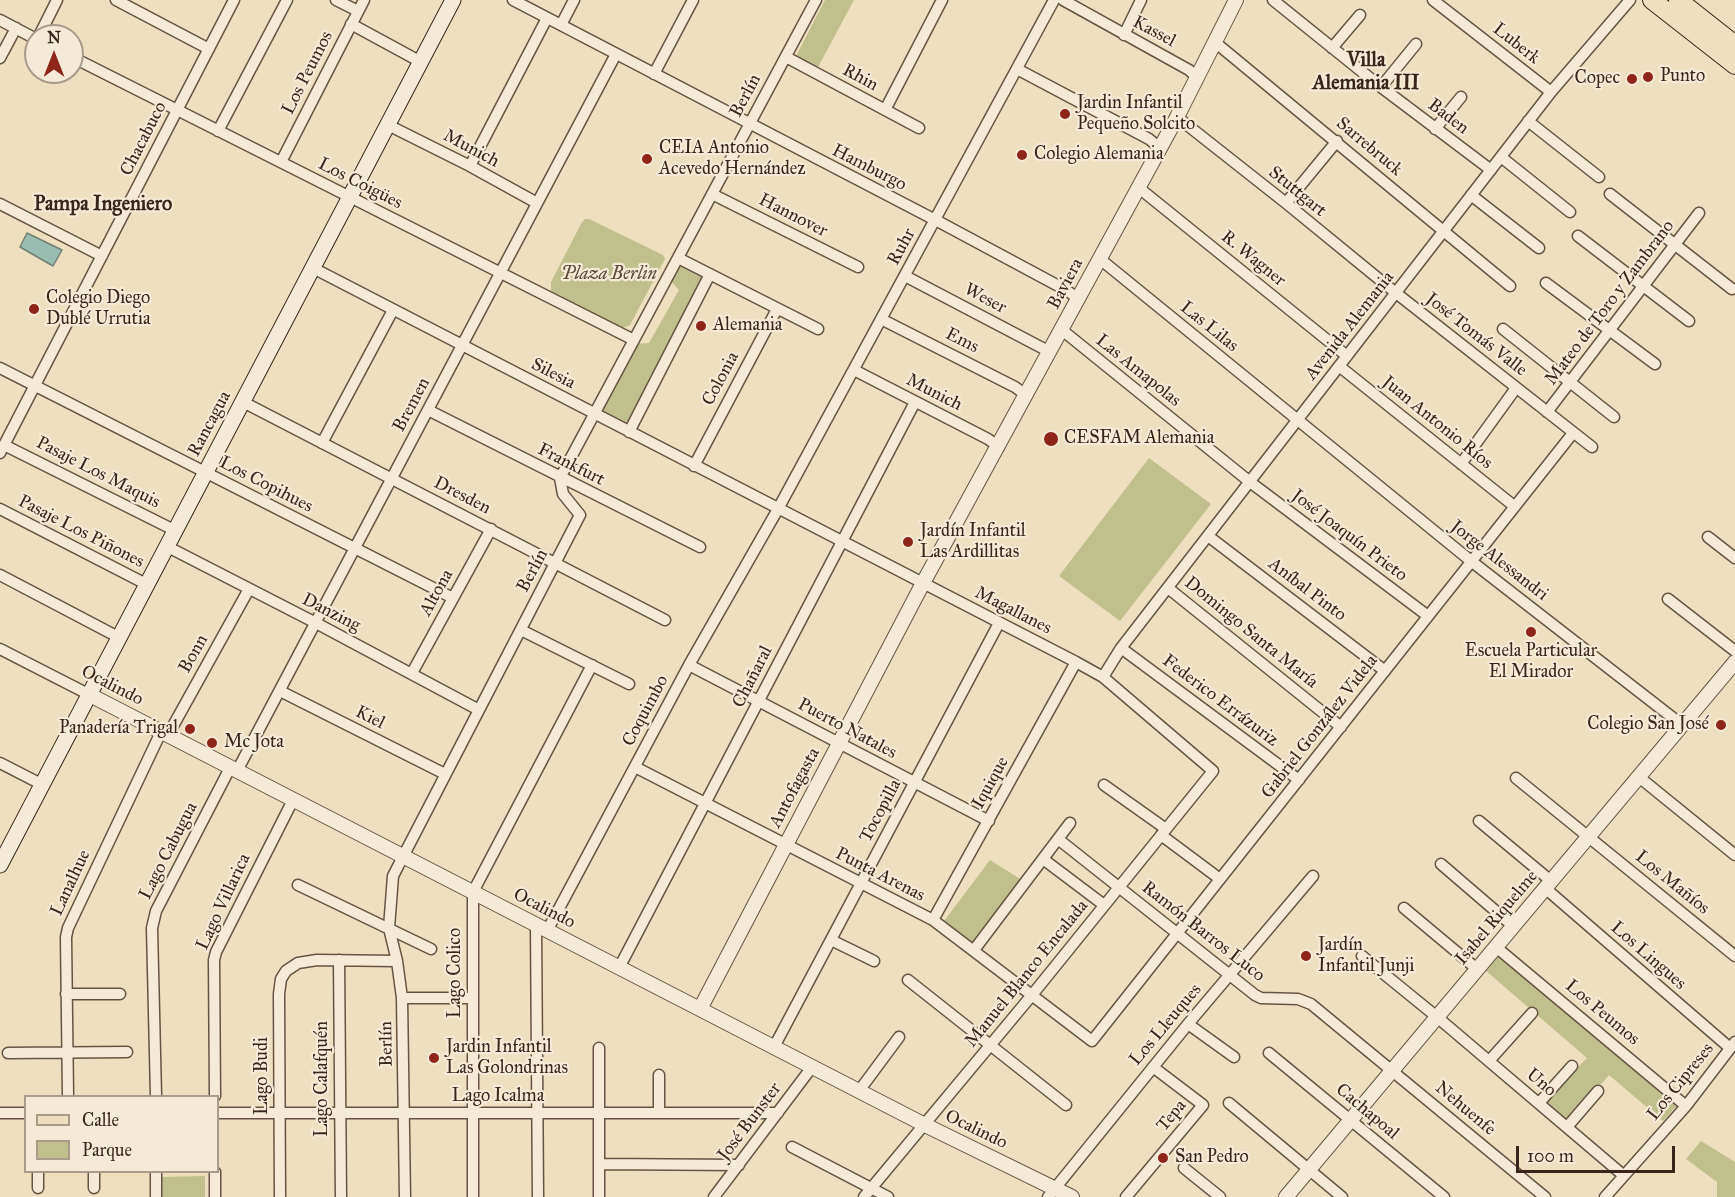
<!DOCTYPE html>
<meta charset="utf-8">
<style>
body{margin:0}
#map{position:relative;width:1735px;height:1197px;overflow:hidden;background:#eedfbe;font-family:"IM FELL Great Primer",serif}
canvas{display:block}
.legend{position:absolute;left:24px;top:1095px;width:195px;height:78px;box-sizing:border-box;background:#f4ead5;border:2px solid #a99b8a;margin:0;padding:8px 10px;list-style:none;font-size:18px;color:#392519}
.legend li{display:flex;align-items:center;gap:12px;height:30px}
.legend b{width:30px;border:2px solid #a99b8a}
.north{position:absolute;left:24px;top:24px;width:60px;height:60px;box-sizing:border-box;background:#f4ead5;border:2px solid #a99b8a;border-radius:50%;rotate:0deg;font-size:16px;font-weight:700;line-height:24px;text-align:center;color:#392519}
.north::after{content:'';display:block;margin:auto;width:21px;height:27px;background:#8f2418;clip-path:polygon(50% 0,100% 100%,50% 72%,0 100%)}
.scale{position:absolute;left:1516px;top:1146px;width:159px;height:27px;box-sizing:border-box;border:3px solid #392519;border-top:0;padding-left:8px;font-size:18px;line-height:21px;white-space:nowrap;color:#392519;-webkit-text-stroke:4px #f4ead5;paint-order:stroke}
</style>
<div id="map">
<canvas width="1735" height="1197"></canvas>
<ul class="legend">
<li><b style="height:8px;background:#eedfbe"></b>Calle</li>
<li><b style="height:16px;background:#c0c08c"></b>Parque</li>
</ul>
<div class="north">N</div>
<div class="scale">100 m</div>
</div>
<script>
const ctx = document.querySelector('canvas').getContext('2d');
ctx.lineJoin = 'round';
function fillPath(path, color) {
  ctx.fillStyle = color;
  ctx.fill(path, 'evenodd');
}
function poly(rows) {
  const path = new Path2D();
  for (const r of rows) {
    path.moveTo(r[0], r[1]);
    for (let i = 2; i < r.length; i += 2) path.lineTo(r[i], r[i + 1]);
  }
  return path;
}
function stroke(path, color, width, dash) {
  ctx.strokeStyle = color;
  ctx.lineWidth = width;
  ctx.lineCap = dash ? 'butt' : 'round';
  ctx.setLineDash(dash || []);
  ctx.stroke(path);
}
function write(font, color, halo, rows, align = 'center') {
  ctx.font = font + ' "IM FELL Great Primer",serif';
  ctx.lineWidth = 4.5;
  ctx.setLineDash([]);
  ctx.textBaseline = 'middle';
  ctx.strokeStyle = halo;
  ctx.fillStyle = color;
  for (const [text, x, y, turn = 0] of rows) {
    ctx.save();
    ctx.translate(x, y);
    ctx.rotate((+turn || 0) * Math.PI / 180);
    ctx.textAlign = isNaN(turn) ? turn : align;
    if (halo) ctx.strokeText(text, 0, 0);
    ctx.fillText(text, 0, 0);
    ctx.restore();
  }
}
fillPath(poly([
 [825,0,854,0,817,69,795,58],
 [585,219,589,219,663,255,665,259,630,325,625,327,620,327,551,291,551,282,582,222],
 [677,263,702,277,628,427,602,412,600,409,633,344,649,343,679,290,669,279],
 [1149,458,1211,504,1120,621,1059,576],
 [990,860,1022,880,974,943,944,921],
 [1499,953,1679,1103,1663,1121,1609,1075,1568,1122,1544,1102,1575,1067,1577,1068,1587,1058,1485,970],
 [1701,1141,1735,1162,1735,1197,1717,1197,1717,1182,1686,1159],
 [205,1176,205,1197,160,1197,160,1177]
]), '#c0c08c');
const water = poly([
 [27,233,62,250,53,266,20,247,27,233]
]);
fillPath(water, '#99bdb1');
stroke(water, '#738074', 1.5);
const minor = poly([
 [116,0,209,49],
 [336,0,358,11],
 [513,0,943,224,1066,290,1079,299],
 [1063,0,1189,70,1197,77],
 [1273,0,1381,87,1491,170],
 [1433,0,1551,92],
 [0,20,36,39],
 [351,24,421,62],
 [561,25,574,0],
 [1124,35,1141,0],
 [39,36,57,0],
 [1216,43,1510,286],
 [1332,48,1360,15],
 [72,57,634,340],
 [786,57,919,128],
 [0,58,16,28],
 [1017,69,1149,139,1160,148],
 [654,74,693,0],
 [1381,87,1416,44],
 [885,110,942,0],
 [1177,117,1286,203,1396,293,1592,447],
 [1528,121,1599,177],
 [388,125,470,166,537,203],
 [1435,129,1461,97],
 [218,131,287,0],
 [1501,157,1570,212],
 [281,162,364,0],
 [470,166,547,18],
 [1139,188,1347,356],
 [712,194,858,267],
 [1610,194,1732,289],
 [1471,195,1539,248],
 [1286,203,1337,141],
 [0,204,102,256],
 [1578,236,1689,321],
 [678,258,818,329],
 [1100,259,1471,561,1682,725],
 [313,268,1076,662,1103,677,1213,771,1032,995,864,1197],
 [905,276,1050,352],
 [1546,283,1655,364],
 [881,319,1015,387,1026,395],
 [1503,329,1614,417],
 [1062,330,1250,482,1428,616],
 [1339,366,1514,506],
 [0,368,453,598],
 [854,370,988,439,999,447],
 [243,402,665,620],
 [428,410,700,547],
 [1547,412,1699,213],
 [629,432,710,274],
 [322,443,393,310],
 [4,445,176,531],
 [0,453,234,0],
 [1461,464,1516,388],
 [694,466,777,309],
 [0,509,148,585],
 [1208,536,1385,671],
 [1708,537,1735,558],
 [168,547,316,623,479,710],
 [0,575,120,638],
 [1168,588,1341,727],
 [1668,599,1735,651],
 [521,630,629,684],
 [1121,648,1299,780],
 [0,649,90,695],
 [689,665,989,821],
 [412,673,491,529],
 [1103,677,1121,648,1551,92,1630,0],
 [280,691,445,774],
 [168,735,249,589],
 [0,763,43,785],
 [635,767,933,920,1092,1041,1573,433],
 [237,771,616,54],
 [1639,777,1735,855],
 [1516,778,1735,956],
 [1104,785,1166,829],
 [1479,821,1551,881],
 [1161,835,1220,879],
 [1058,839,1255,995,1261,998,1298,999,1311,1004,1545,1197],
 [1043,859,1104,905],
 [1441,864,1513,926],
 [298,885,431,949],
 [1545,888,1730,1048],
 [1404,908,1477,969],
 [933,920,1076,662],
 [536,925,538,1197],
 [547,931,689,665,778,509,1054,0],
 [831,940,874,961],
 [1496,947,1686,1106],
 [974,950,1070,823],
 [1362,956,1437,1017,1623,1175],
 [339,960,341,1197],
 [619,968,915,402],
 [908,980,1066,1105],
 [66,994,120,994],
 [402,998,472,998],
 [1188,1024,1234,1057],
 [774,1047,999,623],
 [599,1048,599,1197],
 [8,1053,127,1052],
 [1269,1053,1444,1197],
 [1489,1061,1532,1013],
 [659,1075,659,1113],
 [859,1091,899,1037],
 [68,1096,66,937,68,928,161,732],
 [156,1096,152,928,156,911,230,768],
 [215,1096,214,960,216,952,293,800],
 [1229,1103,1342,1197],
 [1539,1103,1572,1066],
 [0,1113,26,1113],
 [218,1113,778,1113],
 [1567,1127,1598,1091],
 [792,1147,888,1197],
 [599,1164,739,1165],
 [1184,1168,1220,1197],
 [38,1188,38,1172],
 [94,1188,94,1172],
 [156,1197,156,1172],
 [215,1197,215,1172],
 [280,1197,279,994,281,979,286,971,298,963,317,960,397,961],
 [405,1197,402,998,397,961,389,928,393,876,580,515,563,494,560,478,816,0],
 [473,1197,473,892,592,665],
 [714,1197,812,1067],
 [1048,1197,1188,1024,1313,876],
 [1126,1197,1203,1105,1153,1067],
 [1605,1197,1686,1106,1735,1042]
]);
const tertiary = poly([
 [90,695,925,1125,1072,1197],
 [700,1009,923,583,1177,117,1236,0],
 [1286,1197,1735,662]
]);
const secondary = poly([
 [0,865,453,0]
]);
const primary = poly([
 [1652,0,1735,65],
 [1678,0,1735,45]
]);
stroke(minor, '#665442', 13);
stroke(tertiary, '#665442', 16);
stroke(secondary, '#392519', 17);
stroke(primary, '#392519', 20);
stroke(minor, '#f4ead5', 10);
stroke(tertiary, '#f4ead5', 14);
stroke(secondary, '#f4ead5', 15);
stroke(primary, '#eedfbe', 18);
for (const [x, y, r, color] of [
 [1648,77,6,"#8f2418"],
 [1632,79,6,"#8f2418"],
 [1065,114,6,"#8f2418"],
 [1022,155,6,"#8f2418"],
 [647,159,6,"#8f2418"],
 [34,309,6,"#8f2418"],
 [701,326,6,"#8f2418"],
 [1051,439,8,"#8f2418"],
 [908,542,6,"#8f2418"],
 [1531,632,6,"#8f2418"],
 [1721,725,6,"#8f2418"],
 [190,729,6,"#8f2418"],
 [212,743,6,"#8f2418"],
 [1306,956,6,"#8f2418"],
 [434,1058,6,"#8f2418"],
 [1163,1158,6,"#8f2418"]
]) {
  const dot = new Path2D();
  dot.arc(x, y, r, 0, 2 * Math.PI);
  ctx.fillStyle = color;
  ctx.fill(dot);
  stroke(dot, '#f4ead5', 2);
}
write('18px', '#392519', '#f4ead5', [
 ["Kassel",1154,32,28],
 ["Luberk",1516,44,38],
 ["Los Peumos",308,73,-63],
 ["Rhin",860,78,28],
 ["Berlín",746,96,-62],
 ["Baden",1448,117,37],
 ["Chacabuco",144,139,-63],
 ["Sarrebruck",1369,147,40],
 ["Munich",471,149,28],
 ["Hamburgo",869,168,27],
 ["Los Coigües",360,184,27],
 ["Stuttgart",1297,192,39],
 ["Hannover",793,216,27],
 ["Ruhr",902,247,-62],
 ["R. Wagner",1253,259,39],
 ["Baviera",1066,284,-62],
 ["Weser",985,299,28],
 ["Mateo de Toro y Zambrano",1610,303,-53],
 ["Avenida Alemania",1350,326,-52],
 ["Las Lilas",1209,327,39],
 ["José Tomás Valle",1476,335,38],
 ["Ems",962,341,27],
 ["Las Amapolas",1138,371,39],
 ["Silesia",553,374,27],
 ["Colonia",721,379,-62],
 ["Munich",934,393,27],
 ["Bremen",412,405,-62],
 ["Juan Antonio Ríos",1437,423,39],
 ["Rancagua",210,424,-62],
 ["Frankfurt",571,465,27],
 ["Pasaje Los Maquis",98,473,27],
 ["Los Copihues",266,485,27],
 ["Dresden",462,496,27],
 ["Pasaje Los Piñones",81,532,27],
 ["José Joaquín Prieto",1349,536,37],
 ["Jorge Alessandri",1499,561,38],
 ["Berlín",533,571,-62],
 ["Aníbal Pinto",1307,590,37],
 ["Altona",437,593,-61],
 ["Magallanes",1013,611,27],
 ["Danzing",331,613,27],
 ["Domingo Santa María",1251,633,39],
 ["Bonn",194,654,-61],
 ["Chañaral",753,677,-63],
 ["Ocalindo",112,686,27],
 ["Federico Errázuriz",1220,701,37],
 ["Coquimbo",646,711,-62],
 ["Kiel",370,718,27],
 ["Gabriel González Videla",1320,727,-52],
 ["Puerto Natales",847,729,28],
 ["Iquique",991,783,-61],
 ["Antofagasta",795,788,-62],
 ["Tocopilla",881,811,-62],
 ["Lago Cabugua",169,851,-63],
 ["Punta Arenas",880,875,27],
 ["Lanalhue",71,883,-65],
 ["Los Mañíos",1672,883,39],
 ["Lago Villarica",224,902,-65],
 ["Ocalindo",544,909,27],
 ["Isabel Riquelme",1497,918,-50],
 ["Ramón Barros Luco",1203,932,38],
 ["Los Lingues",1648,956,41],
 ["Lago Colico",456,973,-90],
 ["Manuel Blanco Encalada",1027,974,-51],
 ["Los Peumos",1602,1013,40],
 ["Los Lleuques",1166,1025,-50],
 ["Berlín",387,1044,-91],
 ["Lago Budi",263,1076,-90],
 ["Lago Calafquén",323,1079,-90],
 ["Los Cipreses",1681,1082,-51],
 ["Uno",1541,1083,40],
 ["Lago Icalma",498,1097],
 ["Nehuenfe",1465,1109,40],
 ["Cachapoal",1367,1112,40],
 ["Tepa",1172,1116,-50],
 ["José Bunster",750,1122,-53],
 ["Ocalindo",976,1130,26]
]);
write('18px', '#392519', '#f4ead5', [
 ["Punto",1660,77],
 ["Copec",1620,79,"right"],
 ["Jardin Infantil",1077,104],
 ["Pequeño Solcito",1077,125],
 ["CEIA Antonio",659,149],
 ["Acevedo Hernández",659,170],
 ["Colegio Alemania",1034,155],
 ["Colegio Diego",46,299],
 ["Dublé Urrutia",46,320],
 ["Alemania",713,326],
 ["CESFAM Alemania",1064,439],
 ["Jardín Infantil",920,532],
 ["Las Ardillitas",920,553],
 ["Escuela Particular",1531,652,"center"],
 ["El Mirador",1531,673,"center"],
 ["Colegio San José",1709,725,"right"],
 ["Panadería Trigal",178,729,"right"],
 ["Mc Jota",224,743],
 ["Jardín",1318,946],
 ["Infantil Junji",1318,967],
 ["Jardin Infantil",446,1048],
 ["Las Golondrinas",446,1069],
 ["San Pedro",1175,1158]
], 'left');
write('italic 18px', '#5b4c36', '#f4ead5', [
 ["Plaza Berlin",609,275]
]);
write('bold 20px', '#392519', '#f4ead5', [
 ["Villa",1366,61],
 ["Alemania III",1366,84],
 ["Pampa Ingeniero",103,205]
]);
</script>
